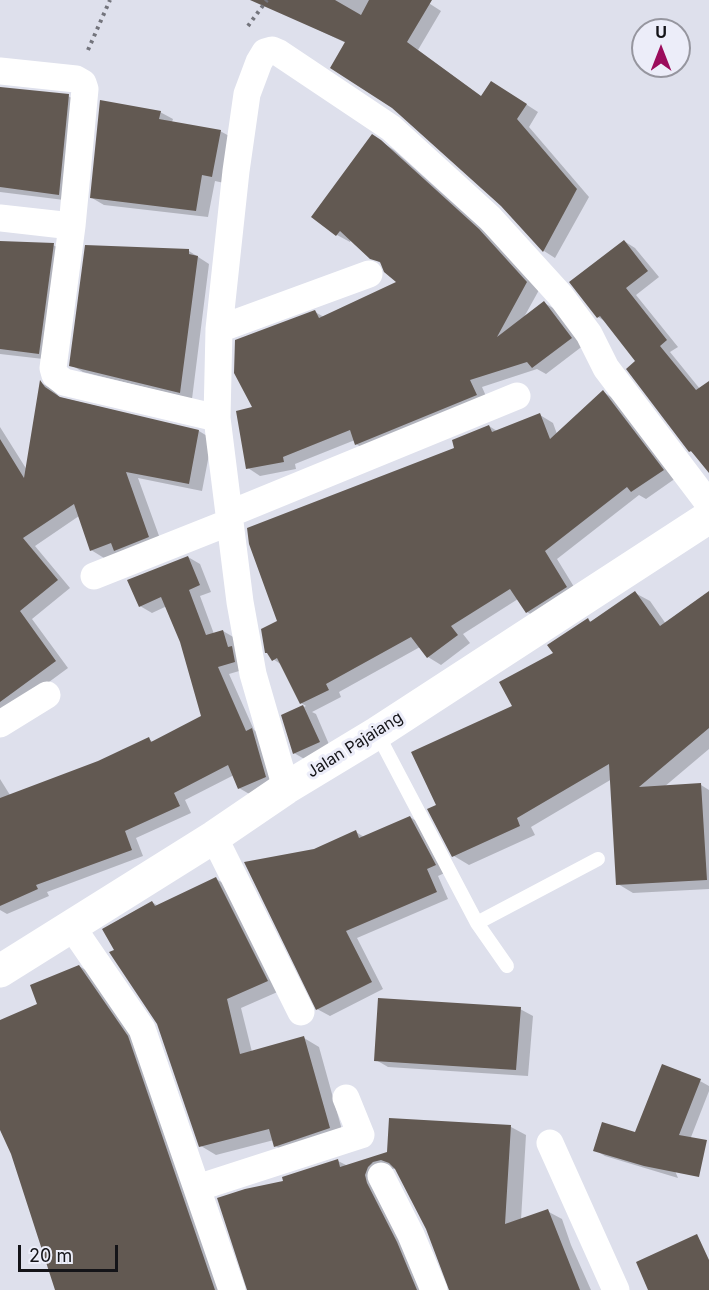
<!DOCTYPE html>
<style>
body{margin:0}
#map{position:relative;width:709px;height:1290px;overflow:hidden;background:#dee0ec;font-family:Inter,sans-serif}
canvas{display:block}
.north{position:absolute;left:631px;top:18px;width:60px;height:60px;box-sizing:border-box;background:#ecedf9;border:2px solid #96969f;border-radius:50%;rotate:0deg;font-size:16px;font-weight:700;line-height:24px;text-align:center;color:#141418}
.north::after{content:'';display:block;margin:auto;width:21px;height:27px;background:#9b0c5c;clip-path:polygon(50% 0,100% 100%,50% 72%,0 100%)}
.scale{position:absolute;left:18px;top:1245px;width:100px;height:27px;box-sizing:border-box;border:3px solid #141418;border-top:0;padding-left:8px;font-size:18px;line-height:21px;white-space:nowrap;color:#141418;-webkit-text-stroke:4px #ecedf9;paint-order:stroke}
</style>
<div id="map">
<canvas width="709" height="1290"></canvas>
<div class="north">U</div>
<div class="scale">20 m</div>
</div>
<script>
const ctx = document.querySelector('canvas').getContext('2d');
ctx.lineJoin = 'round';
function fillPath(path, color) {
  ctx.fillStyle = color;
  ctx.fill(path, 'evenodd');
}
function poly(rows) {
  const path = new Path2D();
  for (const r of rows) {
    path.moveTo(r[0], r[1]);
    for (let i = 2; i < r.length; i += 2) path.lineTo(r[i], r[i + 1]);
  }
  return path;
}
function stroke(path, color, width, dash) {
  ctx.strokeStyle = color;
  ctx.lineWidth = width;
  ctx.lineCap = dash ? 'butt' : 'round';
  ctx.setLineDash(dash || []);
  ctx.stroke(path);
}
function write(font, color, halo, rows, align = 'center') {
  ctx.font = font + ' Inter,sans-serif';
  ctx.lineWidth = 6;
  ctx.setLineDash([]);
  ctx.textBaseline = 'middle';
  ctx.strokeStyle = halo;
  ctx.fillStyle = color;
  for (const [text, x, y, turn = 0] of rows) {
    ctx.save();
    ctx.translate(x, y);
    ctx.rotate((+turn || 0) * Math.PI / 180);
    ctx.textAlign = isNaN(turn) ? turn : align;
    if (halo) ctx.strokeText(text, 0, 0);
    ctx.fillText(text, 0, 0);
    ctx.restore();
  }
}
fillPath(poly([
 [287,0,424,0,441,11,418,50,482,97,504,90,538,112,529,127,589,197,555,258,544,251,346,43,283,13],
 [0,88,68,96,81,103,72,201,0,192],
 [160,112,173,119,172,122,220,131,233,138,224,183,215,181,208,217,104,205,92,198],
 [372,136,394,150,492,238,539,290,523,319,544,303,557,310,584,345,546,374,537,369,482,387,489,403,369,452,356,444,355,440,295,464,296,469,260,476,248,468,254,408,315,312,324,317,398,283,382,264,371,257,351,240,350,242,337,235,313,217],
 [624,241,635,248,659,277,636,295,678,347,670,352,700,389,709,383,709,463,690,451,637,361,608,323,598,317,571,282],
 [0,242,53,245,66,252,52,360,0,354],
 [87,246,189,251,209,264,192,399,83,372,71,365],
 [41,383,54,390,59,397,199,431,212,439,202,491,138,478,162,544,104,558,91,550,79,516,35,546,70,588,32,619,68,668,0,718,0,427,27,470],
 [603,392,616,400,676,478,646,499,639,495,557,559,579,595,541,620,527,612,518,599,463,634,470,643,441,665,428,657,420,647,339,692,341,697,312,712,316,714,331,749,306,760,294,753,283,716,306,706,301,703,282,665,273,659,278,621,456,448,489,426,497,431,540,415,553,423,557,434],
 [188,557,200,564,211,592,200,596,214,634,223,631,235,638,246,669,229,674,254,730,264,736,278,784,251,795,239,788,234,775,185,800,191,813,136,838,143,856,47,892,49,896,7,914,0,910,0,779,10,795,98,762,149,739,153,742,203,716,181,642,167,606,152,613,140,606],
 [635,593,650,601,666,624,709,593,709,749,664,787,701,785,709,790,709,889,633,893,618,884,612,779,531,827,535,835,469,865,454,856,438,806,555,653,588,620,592,622],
 [410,817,423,825,447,872,438,876,448,899,357,938,383,989,330,1016,317,1009,315,850,356,832,364,837],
 [216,879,232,888,282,990,241,1008,252,1052,304,1038,319,1047,344,1137,291,1154,275,1146,274,1140,216,1155,201,1146,158,1023,116,951,152,902,158,906],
 [79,966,94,975,142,1046,227,1290,56,1290,12,1154,0,1126,0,1027,9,1032],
 [520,1009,533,1016,528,1076,388,1067,376,1060],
 [700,1081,709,1086,709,1091,679,1168,673,1166,678,1178,605,1156,595,1150,636,1134],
 [390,1120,511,1127,526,1135,521,1220,547,1211,562,1219,571,1245,591,1290,450,1290,426,1227,396,1168,389,1170,427,1290,249,1290,285,1182,338,1161,348,1166,389,1154]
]), '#0003');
fillPath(poly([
 [250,0,335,0,361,15,369,0,432,0,407,42,481,96,491,81,527,104,517,119,577,189,543,252,501,206,401,116,392,108,330,68,345,42],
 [0,87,69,94,59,195,0,187],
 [100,100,161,111,159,119,221,130,212,177,202,175,196,211,90,198],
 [372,134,381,140,479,229,527,282,497,337,544,301,572,338,532,368,527,362,470,380,477,395,355,445,350,430,283,457,284,462,246,469,236,411,252,407,234,373,235,340,315,310,319,318,396,282,384,272,380,262,370,259,340,231,336,236,311,217],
 [624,240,648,271,626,288,667,340,660,346,696,390,709,381,709,473,691,451,689,452,626,369,635,361,600,316,597,318,569,282],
 [0,241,54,243,39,354,0,349],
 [85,245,189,249,189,254,198,256,180,393,69,366],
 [40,380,45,387,60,397,199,430,189,484,126,472,149,537,114,551,111,543,90,551,74,504,23,538,58,580,20,611,56,661,0,702,0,439,24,478],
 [603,390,664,470,631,492,627,487,545,551,567,587,526,613,510,589,451,626,458,635,427,658,411,637,326,684,329,690,300,704,277,658,272,661,267,653,265,653,261,629,277,621,249,544,247,528,454,448,452,440,489,425,492,432,540,413,550,439],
 [188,556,200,585,189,590,206,635,223,630,228,647,232,646,235,662,218,667,246,731,252,728,266,777,238,789,228,765,174,793,180,806,125,831,132,850,36,885,38,889,0,906,0,798,98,761,149,737,151,742,201,716,180,642,161,597,139,607,127,580],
 [635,591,660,626,709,591,709,728,639,787,701,783,707,880,616,885,609,764,517,818,520,826,452,857,427,809,436,805,411,752,512,706,499,682,553,653,547,645,588,618,590,622],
 [303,705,320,742,293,754,281,715],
 [410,816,436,865,427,869,437,892,346,931,372,982,316,1010,244,862,314,849,356,830,359,838],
 [216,877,268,981,227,999,240,1054,304,1036,330,1128,274,1147,269,1129,199,1147,157,1024,109,952,114,950,102,929,152,901,155,906],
 [79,965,128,1036,215,1290,55,1290,11,1154,0,1130,0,1020,37,1004,30,985],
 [378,998,521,1007,516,1070,374,1061],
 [662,1064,701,1079,679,1135,707,1140,699,1177,644,1166,593,1151,602,1122,635,1132],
 [389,1118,511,1125,505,1224,548,1209,580,1290,449,1290,426,1229,395,1169,389,1163,381,1160,373,1162,368,1167,365,1175,367,1183,397,1242,417,1290,247,1290,217,1198,245,1189,283,1181,282,1177,338,1159,340,1167,387,1152],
 [697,1234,709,1260,709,1290,648,1290,636,1262]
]), '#625952');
stroke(poly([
 [248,26,267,0],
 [88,50,110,0]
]), '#73747c', 4, [3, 4.5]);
stroke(poly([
 [377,733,477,923,507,966],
 [477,923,598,859]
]), '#fff', 14);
stroke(poly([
 [0,71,76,79,83,83,85,89,72,226,53,368,55,375,64,382,217,418],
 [0,218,72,226],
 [219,329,369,274],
 [229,514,517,396],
 [94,576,230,522],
 [0,724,47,695],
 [286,788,253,674,240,602,217,418,219,329,236,171,247,94,259,62,265,52,272,50,279,53,391,128,490,218,560,295,589,334,606,368,709,504],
 [214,837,301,1012],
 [72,927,142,1029,232,1290],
 [550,1143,616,1290],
 [381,1176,411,1235,434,1290],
 [197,1188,361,1135,346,1098]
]), '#fff', 27);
stroke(poly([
 [0,971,214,837,286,788,377,733,709,517]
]), '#fff', 33);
write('16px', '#141418', '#ecedf9', [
 ["Jalan Pajaiang",355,745,-32]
]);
</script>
